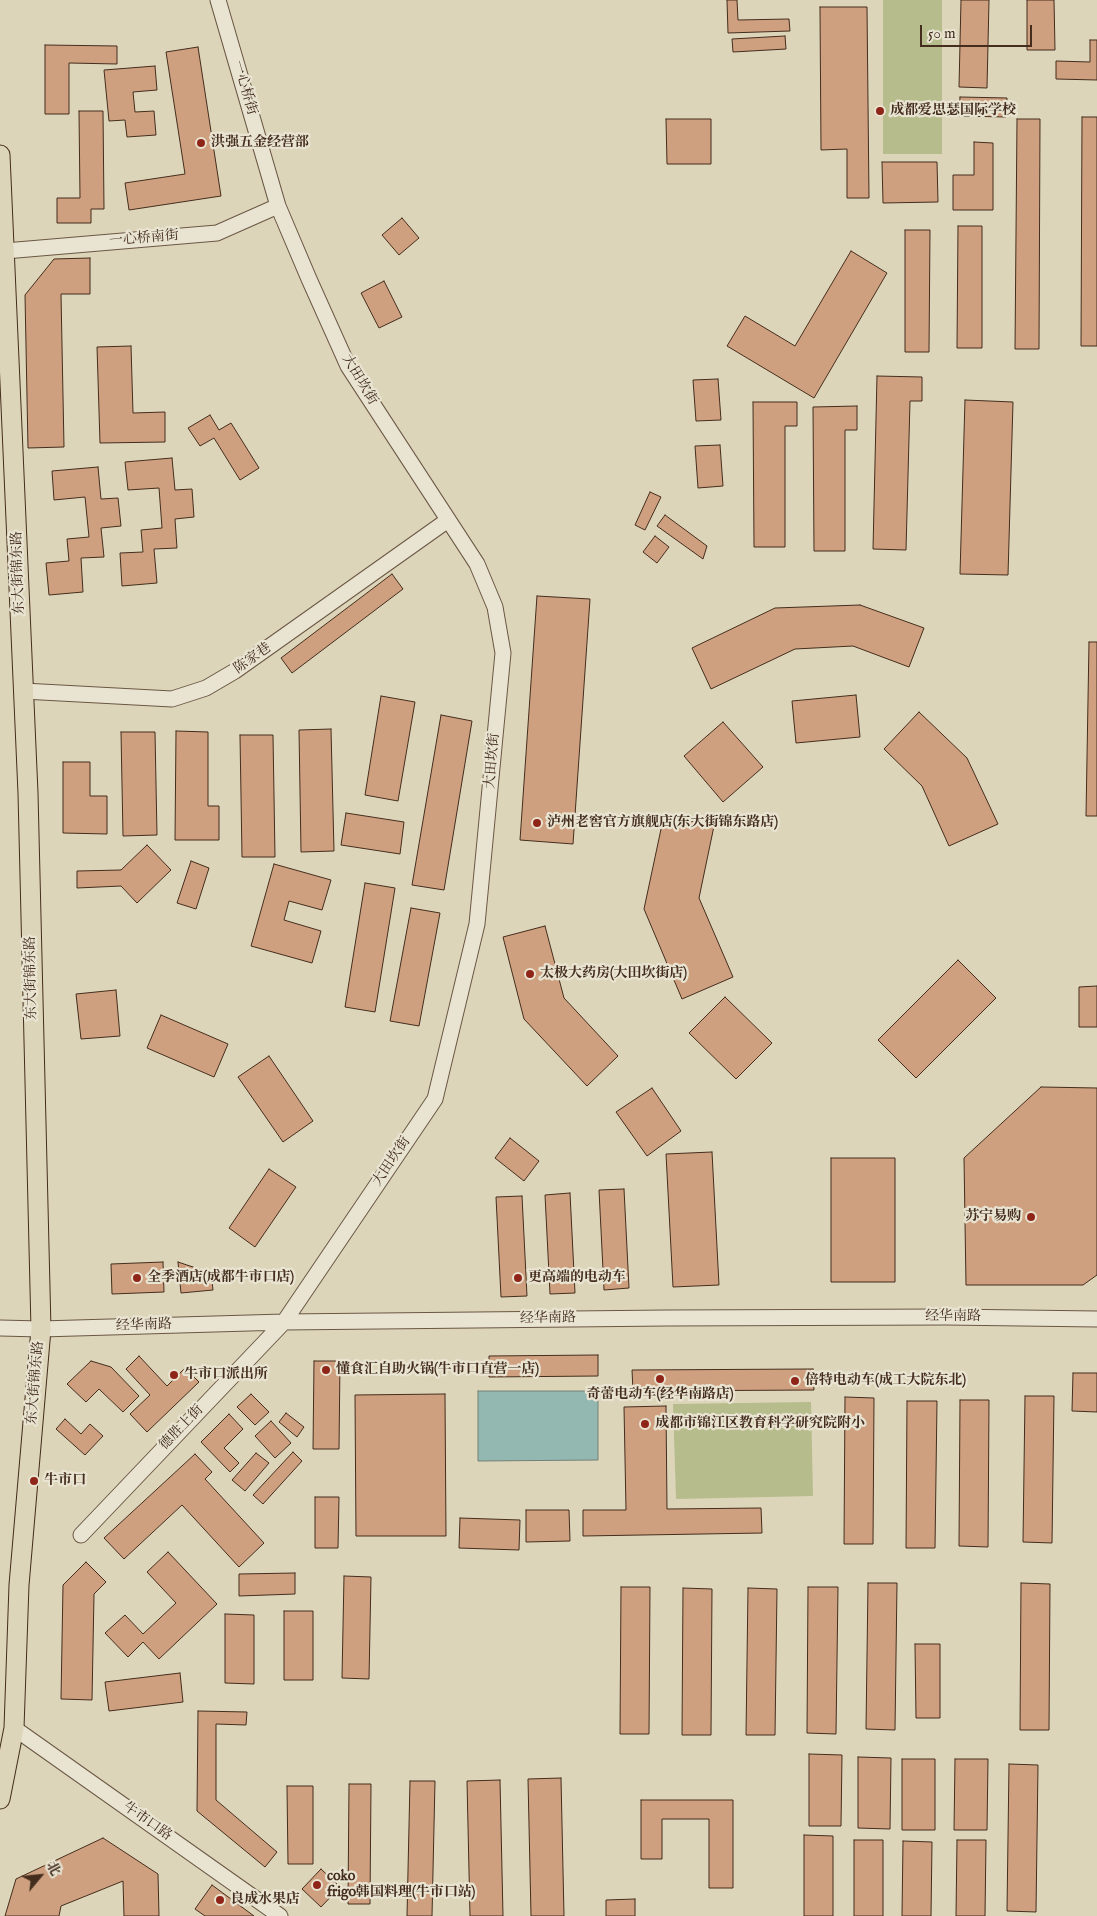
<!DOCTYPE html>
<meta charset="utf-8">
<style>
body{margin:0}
#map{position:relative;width:1097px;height:1916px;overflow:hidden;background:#ddd5b9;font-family:"IM FELL English","Noto Serif SC",serif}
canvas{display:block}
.north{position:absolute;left:15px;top:1851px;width:50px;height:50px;-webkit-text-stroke:4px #e9e4d2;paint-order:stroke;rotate:62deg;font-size:14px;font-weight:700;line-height:20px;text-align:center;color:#442d1d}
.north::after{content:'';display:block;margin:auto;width:18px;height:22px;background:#442d1d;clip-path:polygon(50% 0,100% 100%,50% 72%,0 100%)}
.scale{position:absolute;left:920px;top:25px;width:112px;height:22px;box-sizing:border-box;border:2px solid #442d1d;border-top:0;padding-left:6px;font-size:15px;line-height:18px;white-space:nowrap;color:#442d1d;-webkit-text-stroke:4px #e9e4d2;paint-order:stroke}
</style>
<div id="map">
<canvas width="1097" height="1916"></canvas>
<div class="north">北</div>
<div class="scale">50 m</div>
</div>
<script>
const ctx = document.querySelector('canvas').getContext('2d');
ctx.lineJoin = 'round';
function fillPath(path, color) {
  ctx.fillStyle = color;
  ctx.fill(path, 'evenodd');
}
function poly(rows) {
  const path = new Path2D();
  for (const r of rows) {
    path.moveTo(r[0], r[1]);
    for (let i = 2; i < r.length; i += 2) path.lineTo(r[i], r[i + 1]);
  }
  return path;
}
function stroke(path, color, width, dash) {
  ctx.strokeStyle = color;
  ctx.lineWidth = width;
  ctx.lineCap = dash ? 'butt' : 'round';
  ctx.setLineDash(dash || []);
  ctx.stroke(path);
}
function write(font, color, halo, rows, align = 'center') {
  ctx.font = font + ' "IM FELL English","Noto Serif SC",serif';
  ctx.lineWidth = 4.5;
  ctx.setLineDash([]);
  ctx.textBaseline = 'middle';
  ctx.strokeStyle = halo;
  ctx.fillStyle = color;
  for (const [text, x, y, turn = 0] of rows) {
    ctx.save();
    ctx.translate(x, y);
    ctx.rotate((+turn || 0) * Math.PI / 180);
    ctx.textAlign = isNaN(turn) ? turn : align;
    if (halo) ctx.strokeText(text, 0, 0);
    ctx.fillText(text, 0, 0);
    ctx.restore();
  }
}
fillPath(poly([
 [883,0,942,0,942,154,883,154],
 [811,1402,813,1496,676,1499,673,1404]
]), '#b6bc8b');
const water = poly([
 [478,1391,598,1391,598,1460,478,1461,478,1391]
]);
fillPath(water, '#93b8b2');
stroke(water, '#738076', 1);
const building = poly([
 [727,0,737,0,738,20,789,19,790,31,728,33,727,0],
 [961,0,989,0,987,88,959,87,961,0],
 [1027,0,1054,0,1055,50,1027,50,1027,0],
 [820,7,867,7,869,198,847,198,847,149,821,150,820,7],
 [785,36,786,49,733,52,732,39,785,36],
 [1090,40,1097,40,1097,80,1056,79,1056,61,1090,62,1090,40],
 [45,45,117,46,117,64,69,63,69,114,45,114,45,45],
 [198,47,221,196,129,210,125,183,185,174,166,52,198,47],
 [155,66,157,90,133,92,135,112,154,111,156,135,127,137,125,120,109,121,104,70,155,66],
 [960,97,1007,98,1006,117,959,116,960,97],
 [79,111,103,111,104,209,91,209,91,223,57,223,57,198,80,198,79,111],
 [1082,117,1097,117,1097,346,1081,346,1082,117],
 [666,119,711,119,711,164,667,164,666,119],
 [1017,119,1040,119,1039,349,1015,349,1017,119],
 [974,142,993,143,993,210,953,210,953,175,974,175,974,142],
 [882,162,937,162,938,202,883,203,882,162],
 [402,218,419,238,399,255,382,235,402,218],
 [958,226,982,226,982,348,957,348,958,226],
 [905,230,930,230,929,352,905,352,905,230],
 [851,251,887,273,814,398,727,346,745,316,795,346,851,251],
 [90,258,90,294,61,294,64,447,28,448,25,295,54,259,90,258],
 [384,281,402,317,379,328,361,293,384,281],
 [131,346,133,413,165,412,165,442,100,443,97,347,131,346],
 [877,376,922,377,922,401,910,401,906,550,873,549,877,376],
 [718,379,721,420,696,421,693,380,718,379],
 [965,400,1013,402,1008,575,960,574,965,400],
 [753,402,797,402,797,426,785,426,785,547,754,547,753,402],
 [857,406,857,430,845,430,845,551,814,551,813,407,857,406],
 [210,415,219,430,231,423,259,468,240,480,214,438,200,446,188,428,210,415],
 [720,445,723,486,698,488,695,446,720,445],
 [172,458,175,490,192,489,194,517,175,519,177,548,154,549,157,583,122,586,120,553,143,552,141,530,162,528,159,488,128,490,125,462,172,458],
 [98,467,101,499,118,498,121,526,101,528,104,557,81,558,83,592,49,595,46,563,69,561,67,539,89,537,85,497,54,500,52,471,98,467],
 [650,492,661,497,645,530,635,525,650,492],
 [665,515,707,546,703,559,657,526,665,515],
 [655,536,669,547,657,563,643,552,655,536],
 [392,574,403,589,292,673,281,658,392,574],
 [537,596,590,599,573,844,520,840,537,596],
 [860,605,924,628,909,667,853,646,795,649,711,689,692,648,775,608,860,605],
 [1089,642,1097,642,1097,816,1086,816,1089,642],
 [856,695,860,737,796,743,792,701,856,695],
 [381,696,415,702,398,801,365,795,381,696],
 [919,712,967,758,998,824,949,846,922,786,884,749,919,712],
 [441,715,472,721,444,890,412,885,441,715],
 [723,722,763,767,723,802,684,756,723,722],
 [331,729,334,851,301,852,299,730,331,729],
 [176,731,208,732,208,806,219,806,219,840,175,840,176,731],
 [121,732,155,732,157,835,123,836,121,732],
 [240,735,273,735,275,857,242,857,240,735],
 [63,762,90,762,90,796,107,796,107,834,63,833,63,762],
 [346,813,404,822,400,854,341,845,346,813],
 [664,815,714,826,699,898,733,977,682,999,644,909,664,815],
 [147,845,171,870,137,903,121,886,77,888,77,871,121,870,147,845],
 [191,861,209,868,196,909,177,903,191,861],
 [274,864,331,880,322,910,289,901,284,920,321,931,312,963,251,946,274,864],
 [365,883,395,888,375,1012,345,1007,365,883],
 [411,908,440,913,419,1026,390,1021,411,908],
 [545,926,564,998,618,1056,587,1086,524,1019,503,937,545,926],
 [958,960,996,998,916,1078,878,1040,958,960],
 [1097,986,1097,1027,1079,1027,1079,987,1097,986],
 [116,990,120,1036,81,1039,76,994,116,990],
 [725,997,772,1043,736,1079,689,1033,725,997],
 [161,1015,228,1044,214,1077,147,1048,161,1015],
 [269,1056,313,1121,283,1142,238,1077,269,1056],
 [1041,1087,1097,1088,1097,1275,1083,1285,966,1285,964,1158,1041,1087],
 [652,1088,681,1131,647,1156,616,1112,652,1088],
 [510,1138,539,1161,524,1181,495,1158,510,1138],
 [712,1152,719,1285,673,1287,666,1154,712,1152],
 [831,1158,895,1158,895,1282,831,1282,831,1158],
 [269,1169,296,1187,255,1247,229,1228,269,1169],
 [624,1189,629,1288,604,1290,599,1190,624,1189],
 [570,1193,575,1293,550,1294,545,1195,570,1193],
 [522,1196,527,1296,501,1297,496,1197,522,1196],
 [163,1262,164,1292,112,1294,111,1264,163,1262],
 [178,1262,211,1273,213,1290,181,1293,178,1262],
 [598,1355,598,1376,489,1377,489,1356,598,1355],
 [139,1356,167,1386,185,1368,199,1382,147,1432,130,1414,150,1395,126,1369,139,1356],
 [91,1361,111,1367,139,1396,123,1412,99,1389,86,1402,67,1384,91,1361],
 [314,1361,340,1361,339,1449,313,1449,314,1361],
 [813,1369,814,1390,633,1391,632,1370,813,1369],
 [1073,1373,1097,1373,1097,1412,1072,1411,1073,1373],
 [251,1394,269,1412,255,1425,237,1407,251,1394],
 [445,1394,446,1536,356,1536,355,1395,445,1394],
 [1025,1396,1054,1396,1052,1543,1023,1542,1025,1396],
 [845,1397,874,1398,873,1544,844,1544,845,1397],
 [960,1400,989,1400,988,1547,959,1546,960,1400],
 [907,1401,937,1401,935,1548,906,1548,907,1401],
 [666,1406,667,1509,761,1508,762,1533,583,1536,583,1510,626,1510,624,1407,666,1406],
 [286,1413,304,1427,297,1437,279,1422,286,1413],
 [229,1414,243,1429,224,1448,239,1463,230,1472,201,1442,229,1414],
 [65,1419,81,1434,90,1424,103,1436,85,1455,56,1429,65,1419],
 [271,1421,291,1443,275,1458,255,1436,271,1421],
 [293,1452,302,1461,263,1504,253,1495,293,1452],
 [256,1453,269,1463,245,1491,232,1480,256,1453],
 [195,1454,212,1472,205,1479,264,1543,239,1567,182,1505,124,1559,104,1538,195,1454],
 [315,1497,339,1497,338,1548,315,1548,315,1497],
 [526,1510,569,1510,570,1541,526,1542,526,1510],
 [460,1518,520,1520,519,1550,459,1548,460,1518],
 [168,1552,217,1604,159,1659,143,1642,128,1657,105,1633,125,1615,143,1634,176,1603,147,1572,168,1552],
 [86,1562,106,1582,94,1594,92,1700,61,1699,63,1585,86,1562],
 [295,1573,295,1594,239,1596,239,1574,295,1573],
 [344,1576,371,1577,369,1679,342,1678,344,1576],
 [868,1583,897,1583,895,1730,866,1729,868,1583],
 [1021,1583,1050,1584,1049,1730,1020,1730,1021,1583],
 [621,1587,650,1587,649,1734,620,1734,621,1587],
 [808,1587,838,1587,836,1734,807,1733,808,1587],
 [683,1588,712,1589,711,1735,682,1735,683,1588],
 [748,1588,777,1589,775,1735,746,1735,748,1588],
 [284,1611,313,1611,313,1680,284,1680,284,1611],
 [225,1614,254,1615,254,1684,225,1683,225,1614],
 [915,1644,940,1644,940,1718,916,1718,915,1644],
 [180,1673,183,1702,109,1711,105,1682,180,1673],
 [198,1711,247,1712,246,1725,216,1724,216,1800,277,1852,265,1867,197,1811,198,1711],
 [809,1754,842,1755,841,1826,809,1826,809,1754],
 [858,1757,891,1758,890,1829,858,1828,858,1757],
 [902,1759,935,1759,935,1830,902,1830,902,1759],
 [955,1759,988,1759,987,1830,954,1830,955,1759],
 [1009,1764,1038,1765,1036,1912,1007,1911,1009,1764],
 [561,1778,564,1916,531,1916,528,1779,561,1778],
 [500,1780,503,1916,470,1916,467,1781,500,1780],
 [410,1781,435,1781,432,1916,407,1916,410,1781],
 [349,1784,371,1784,370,1904,348,1904,349,1784],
 [287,1786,313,1786,313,1864,288,1864,287,1786],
 [641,1800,733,1800,733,1888,709,1888,709,1819,662,1819,662,1859,641,1859,641,1800],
 [804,1835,833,1836,833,1916,804,1916,804,1835],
 [103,1838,158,1874,159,1916,124,1916,123,1881,61,1906,59,1916,5,1916,16,1879,103,1838],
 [854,1840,883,1840,883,1916,854,1916,854,1840],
 [957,1840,986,1840,985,1916,956,1916,957,1840],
 [903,1841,932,1842,931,1916,902,1916,903,1841],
 [321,1869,340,1887,321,1907,302,1889,321,1869],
 [212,1885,254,1916,205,1916,195,1909,212,1885],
 [635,1899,635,1916,606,1916,606,1900,635,1899]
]);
fillPath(building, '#cea07f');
stroke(building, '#442d1d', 1);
const minor = poly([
 [5,251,217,233,278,206],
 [23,691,172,699,206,688,235,671,448,520],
 [0,1328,41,1329,284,1322,667,1318,946,1317,1097,1319],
 [81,1535,284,1322,435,1099,477,924,503,653,495,607,477,564,348,366,309,279,278,206,218,0],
 [14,1728,280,1916]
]);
const major = poly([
 [0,155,28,793,41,1329,19,1585,14,1728,0,1799]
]);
stroke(minor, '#6a5744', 17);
stroke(major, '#442d1d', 21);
stroke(minor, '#e9e4d2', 15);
stroke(major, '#ddd5b9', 19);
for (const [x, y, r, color] of [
 [880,111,5,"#8f2418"],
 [201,143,5,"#8f2418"],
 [537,823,5,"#8f2418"],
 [530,974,5,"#8f2418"],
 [1031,1217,5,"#8f2418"],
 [137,1278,5,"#8f2418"],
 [518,1278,5,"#8f2418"],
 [326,1370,5,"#8f2418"],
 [174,1375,5,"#8f2418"],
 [660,1379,5,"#8f2418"],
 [795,1381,5,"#8f2418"],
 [645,1424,5,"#8f2418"],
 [34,1481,5,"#8f2418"],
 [317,1885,5,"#8f2418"],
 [220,1900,5,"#8f2418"]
]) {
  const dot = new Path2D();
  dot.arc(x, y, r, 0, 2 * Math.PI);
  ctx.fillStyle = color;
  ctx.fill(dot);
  stroke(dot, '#e9e4d2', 2);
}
write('14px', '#442d1d', '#e9e4d2', [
 ["一心桥街",244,88,74],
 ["一心桥南街",144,239,-5],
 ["大田坎街",359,380,59],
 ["东大街锦东路",19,573,-92],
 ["陈家巷",253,659,-35],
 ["大田坎街",493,761,-85],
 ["东大街锦东路",32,978,-91],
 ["大田坎街",392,1162,-56],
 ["经华南路",953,1317],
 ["经华南路",548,1319,-1],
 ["经华南路",144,1326,-2],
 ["东大街锦东路",36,1383,-85],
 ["德胜上街",182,1428,-46],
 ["牛市口路",147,1822,35]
]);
write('bold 14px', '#442d1d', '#e9e4d2', [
 ["成都爱思瑟国际学校",890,111],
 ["洪强五金经营部",211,143],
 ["泸州老窖官方旗舰店(东大街锦东路店)",547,823],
 ["太极大药房(大田坎街店)",540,974],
 ["苏宁易购",1021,1217,"right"],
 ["全季酒店(成都牛市口店)",147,1278],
 ["更高端的电动车",528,1278],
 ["懂食汇自助火锅(牛市口直营一店)",336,1370],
 ["牛市口派出所",184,1375],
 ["倍特电动车(成工大院东北)",805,1381],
 ["奇蕾电动车(经华南路店)",660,1395,"center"],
 ["成都市锦江区教育科学研究院附小",655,1424],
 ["牛市口",44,1481],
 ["coko",327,1877],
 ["frigo韩国料理(牛市口站)",327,1893],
 ["良成水果店",230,1900]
], 'left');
</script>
